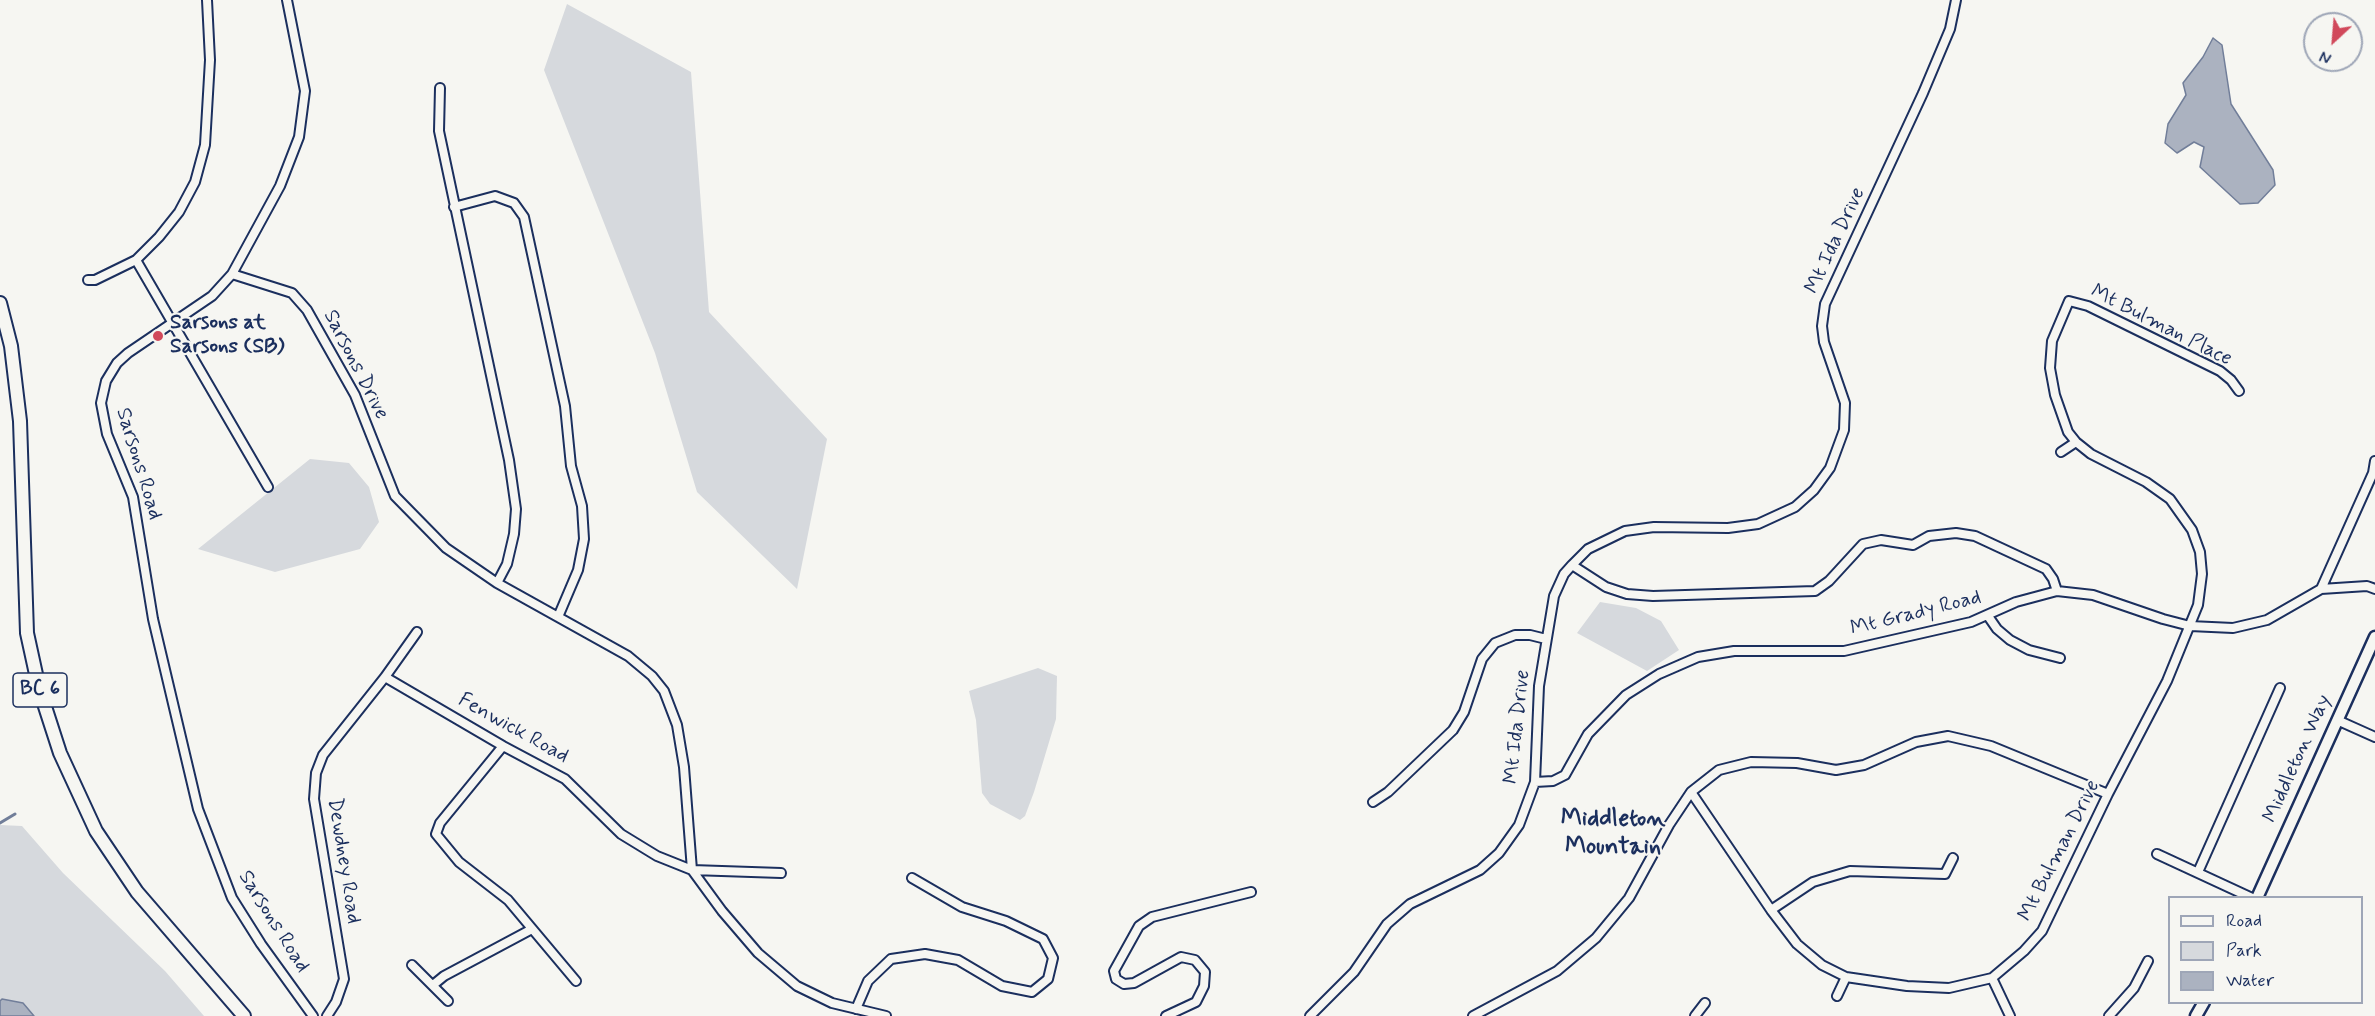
<!DOCTYPE html>
<style>
body{margin:0}
#map{position:relative;width:2375px;height:1016px;overflow:hidden;background:#f6f6f2;font-family:Mynerve,sans-serif}
canvas{display:block}
.legend{position:absolute;left:2168px;top:896px;width:195px;height:108px;box-sizing:border-box;background:#f6f6f2;border:2px solid #9ea6b7;margin:0;padding:8px 10px;list-style:none;font-size:18px;color:#1b2f5e}
.legend li{display:flex;align-items:center;gap:12px;height:30px}
.legend b{width:30px;border:2px solid #9ea6b7}
.north{position:absolute;left:2303px;top:12px;width:60px;height:60px;box-sizing:border-box;background:#f6f6f2;border:2px solid #9ea6b7;border-radius:50%;rotate:206deg;font-size:16px;font-weight:700;line-height:24px;text-align:center;color:#1b2f5e}
.north::after{content:'';display:block;margin:auto;width:21px;height:27px;background:#d1495b;clip-path:polygon(50% 0,100% 100%,50% 72%,0 100%)}
</style>
<div id="map">
<canvas width="2375" height="1016"></canvas>
<ul class="legend">
<li><b style="height:8px;background:#f6f6f2"></b>Road</li>
<li><b style="height:16px;background:#d6d9dd"></b>Park</li>
<li><b style="height:16px;background:#abb2c0"></b>Water</li>
</ul>
<div class="north">N</div>
</div>
<script>
const ctx = document.querySelector('canvas').getContext('2d');
ctx.lineJoin = 'round';
function fillPath(path, color) {
  ctx.fillStyle = color;
  ctx.fill(path, 'evenodd');
}
function poly(rows) {
  const path = new Path2D();
  for (const r of rows) {
    path.moveTo(r[0], r[1]);
    for (let i = 2; i < r.length; i += 2) path.lineTo(r[i], r[i + 1]);
  }
  return path;
}
function stroke(path, color, width, dash) {
  ctx.strokeStyle = color;
  ctx.lineWidth = width;
  ctx.lineCap = dash ? 'butt' : 'round';
  ctx.setLineDash(dash || []);
  ctx.stroke(path);
}
function write(font, color, halo, rows, align = 'center') {
  ctx.font = font + ' Mynerve,sans-serif';
  ctx.lineWidth = 4.5;
  ctx.setLineDash([]);
  ctx.textBaseline = 'middle';
  ctx.strokeStyle = halo;
  ctx.fillStyle = color;
  for (const [text, x, y, turn = 0] of rows) {
    ctx.save();
    ctx.translate(x, y);
    ctx.rotate((+turn || 0) * Math.PI / 180);
    ctx.textAlign = isNaN(turn) ? turn : align;
    if (halo) ctx.strokeText(text, 0, 0);
    ctx.fillText(text, 0, 0);
    ctx.restore();
  }
}
fillPath(poly([
 [567,4,691,72,709,312,827,439,797,589,697,492,655,353,544,70],
 [310,459,349,463,369,487,379,522,360,549,275,572,198,549],
 [1600,602,1636,608,1661,621,1679,650,1647,671,1577,633],
 [1038,668,1057,676,1056,719,1034,792,1025,816,1020,820,990,804,982,793,976,720,969,691],
 [0,825,22,826,63,873,165,971,204,1016,0,1016]
]), '#d6d9dd');
const water = poly([
 [2213,38,2222,45,2231,104,2273,170,2275,185,2258,203,2240,204,2200,167,2204,147,2194,142,2177,153,2165,143,2168,124,2186,95,2183,83,2203,57,2213,38],
 [2,999,23,1003,34,1016,0,1016,0,1001,2,999]
]);
fillPath(water, '#abb2c0');
stroke(water, '#717e99', 1.5);
stroke(poly([
 [0,823,15,814]
]), '#717e99', 3);
const street = poly([
 [287,0,305,91,299,137,280,186,232,274,212,296,128,353,117,363,106,381,101,403,107,434,133,497,153,619,198,809,232,898,261,944,313,1016],
 [440,88,439,131,509,460,516,509,514,534,507,564,497,583],
 [454,207,495,196,514,203,524,217,565,406,571,466,582,506,584,539,578,570,558,617],
 [136,260,268,487],
 [232,274,292,293,307,310,355,395,395,496,446,548,497,583,628,656,652,676,664,691,677,725,684,767,692,870,722,911,758,953,797,986,832,1003,886,1016],
 [88,280,95,280,136,260,159,237,179,212,195,182,205,145,210,60,207,0],
 [2061,452,2076,442],
 [1572,565,1606,587,1627,594,1653,596,1815,591,1829,581,1863,544,1881,540,1913,545,1929,536,1956,533,1975,536,2046,569,2053,579,2057,591],
 [2321,589,2373,473,2375,461],
 [1988,616,1997,629,2010,640,2029,650,2060,658],
 [385,677,503,746,565,779,621,834,657,856,692,870,781,873],
 [2337,720,2375,737],
 [503,746,440,823,436,834,459,862,508,900,576,981],
 [1535,782,1553,781,1565,775,1588,734,1626,695,1659,674,1698,657,1734,651,1844,651,1971,622,2016,602,2057,591,2093,595,2163,619,2190,626,2233,628,2267,620,2321,589,2367,586,2375,589],
 [1691,792,1771,910,1797,944,1822,965,1846,977,1907,986,1949,988,1992,978,2024,951,2042,931,2108,794,2167,681,2198,605,2202,574,2200,552,2192,530,2170,499,2146,482,2091,454,2076,442,2068,432,2055,395,2050,368,2052,341,2069,301,2088,306,2220,371,2231,380,2239,391],
 [1373,802,1388,792,1453,730,1464,712,1482,659,1495,643,1515,635,1530,635,1546,639],
 [2157,854,2252,898],
 [2198,872,2280,688],
 [1771,910,1813,882,1850,871,1945,874,1953,858],
 [412,965,448,1001],
 [1992,978,2010,1016],
 [433,985,444,976,532,929],
 [1837,996,1846,977],
 [856,1009,868,981,891,959,925,954,958,960,1002,986,1032,992,1048,979,1053,958,1043,939,1006,921,962,907,912,878],
 [327,1016,336,1002,344,979,314,799,316,773,323,755,385,677,417,632],
 [1166,1016,1196,1002,1204,986,1205,972,1195,960,1181,957,1134,983,1124,984,1116,979,1114,971,1139,926,1152,917,1251,892],
 [1310,1016,1354,972,1387,924,1410,904,1480,870,1499,853,1519,825,1535,782,1539,686,1554,596,1564,574,1572,565,1588,549,1625,531,1654,527,1728,528,1758,524,1795,507,1814,490,1830,468,1844,430,1845,403,1824,342,1822,326,1825,304,1923,93,1950,29,1956,0],
 [1473,1016,1557,971,1596,938,1629,898,1669,825,1691,792,1719,770,1751,762,1797,763,1836,770,1864,765,1916,742,1948,736,1991,746,2108,794],
 [1695,1016,1705,1003],
 [2109,1016,2134,988,2148,961]
]);
const secondary = poly([
 [2257,898,2375,637],
 [2196,1016,2204,1002]
]);
const primary = poly([
 [0,303,11,346,20,421,27,633,39,688,60,753,96,831,137,892,244,1016]
]);
stroke(street, '#1b2f5e', 12);
stroke(secondary, '#1b2f5e', 15);
stroke(primary, '#1b2f5e', 16);
stroke(street, '#f6f6f2', 8);
stroke(secondary, '#f6f6f2', 10);
stroke(primary, '#f6f6f2', 12);
for (const [x, y, r, color] of [
 [158,336,6,"#d1495b"]
]) {
  const dot = new Path2D();
  dot.arc(x, y, r, 0, 2 * Math.PI);
  ctx.fillStyle = color;
  ctx.fill(dot);
  stroke(dot, '#f6f6f2', 2);
}
for (const [x, y, w] of [
 [40,690,54]
]) {
  const box = new Path2D();
  box.roundRect(x - w / 2, y - 17, w, 34, 4.5);
  ctx.fillStyle = '#f6f6f2';
  ctx.fill(box);
  stroke(box, '#1b2f5e', 1.5);
}
write('bold 20px', '#1b2f5e', null, [
 ["BC 6",40,690]
]);
write('21px', '#1b2f5e', '#f6f6f2', [
 ["Mt Ida Drive",1836,241,-65],
 ["Mt Bulman Place",2161,326,27],
 ["Sarsons Drive",355,365,63],
 ["Sarsons Road",138,464,73],
 ["Mt Grady Road",1916,614,-14],
 ["Mt Ida Drive",1518,727,-84],
 ["Fenwick Road",513,729,29],
 ["Middleton Way",2298,759,-66],
 ["Mt Bulman Drive",2060,851,-63],
 ["Dewdney Road",343,861,81],
 ["Sarsons Road",273,922,58]
]);
write('bold 21px', '#1b2f5e', '#f6f6f2', [
 ["Sarsons at",170,324],
 ["Sarsons (SB)",170,348]
], 'left');
write('bold 24px', '#1b2f5e', '#f6f6f2', [
 ["Middleton",1613,820],
 ["Mountain",1613,848]
]);
</script>
